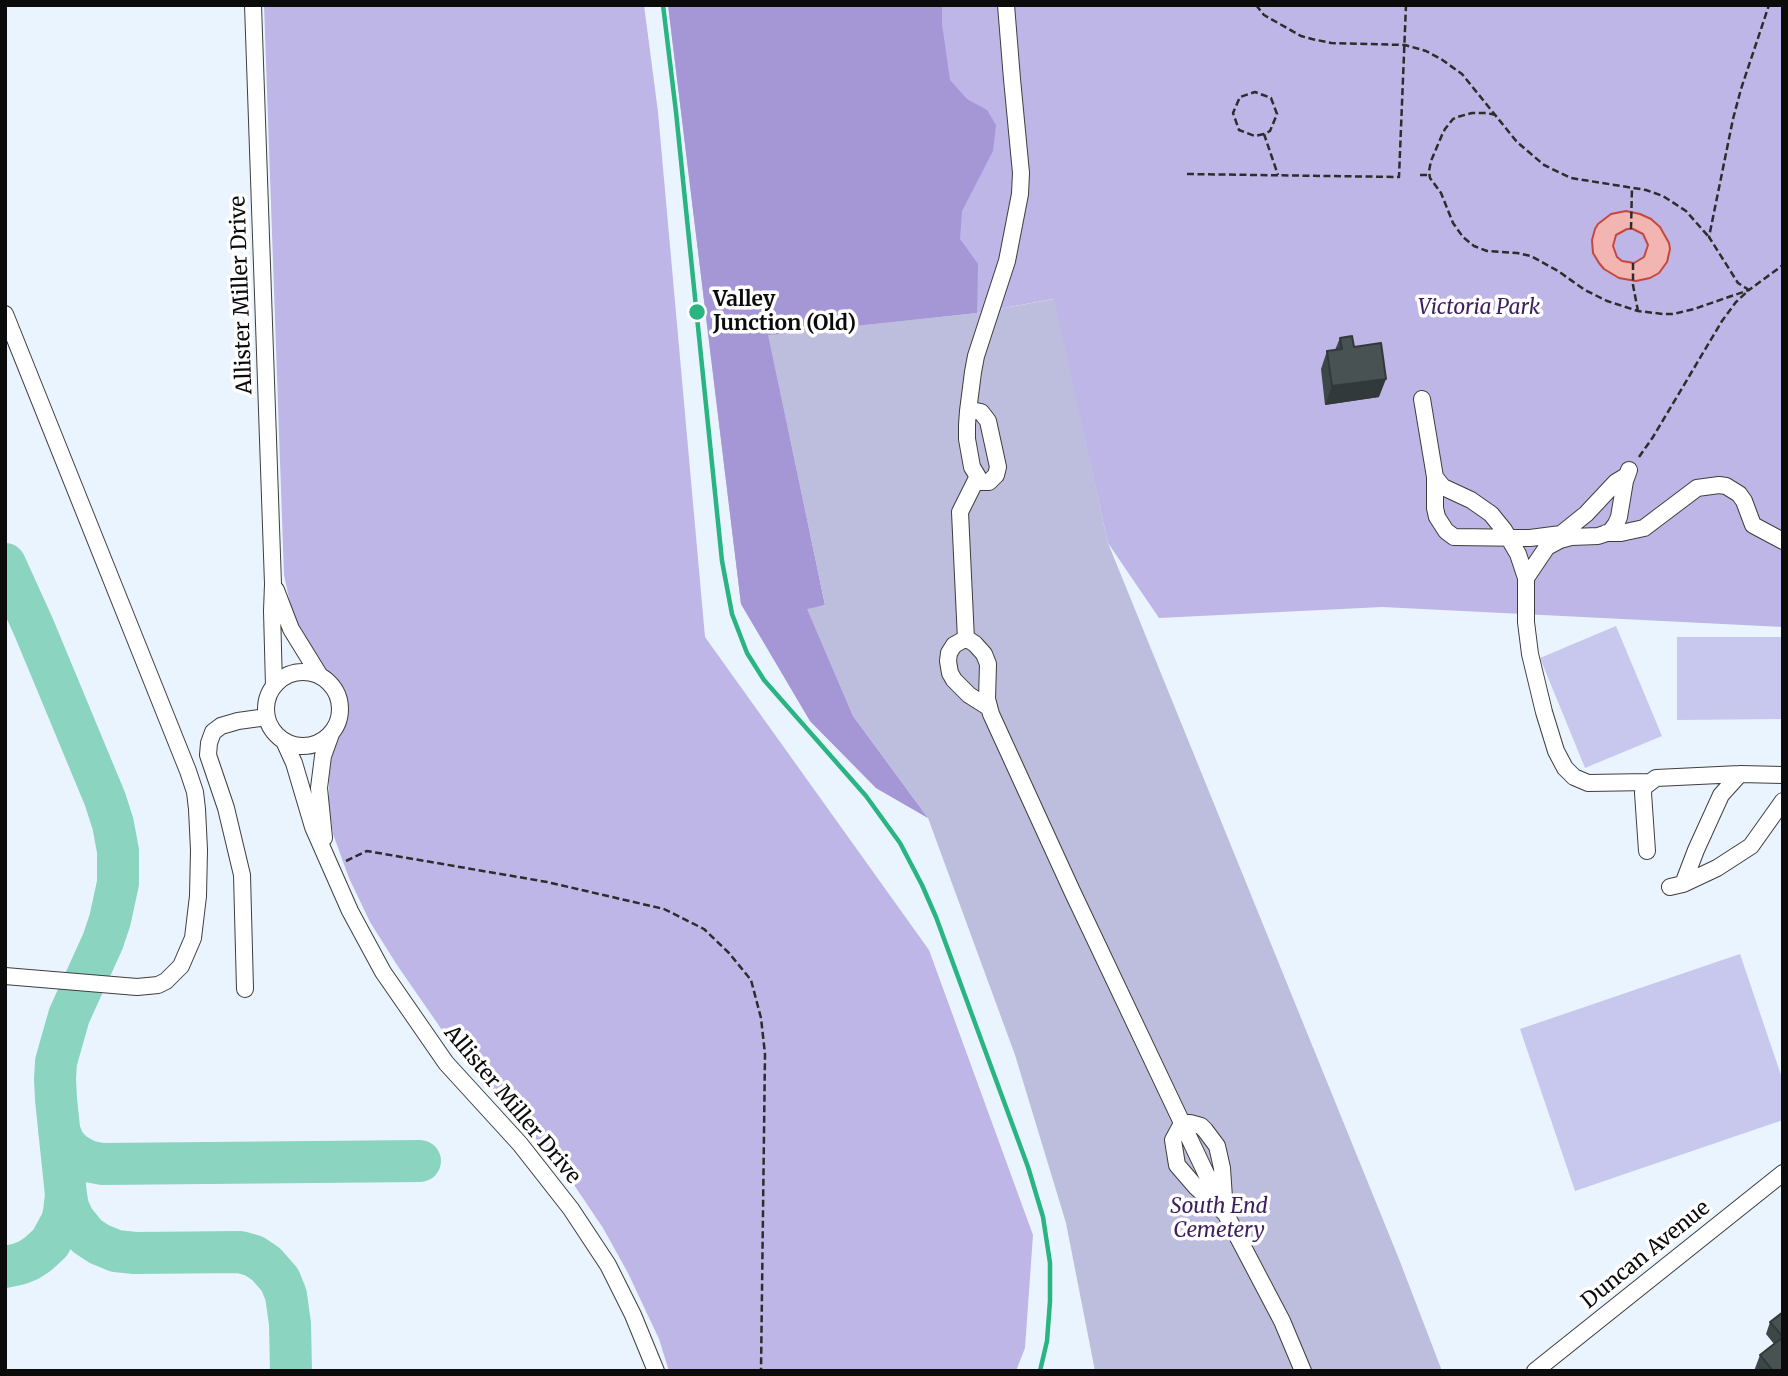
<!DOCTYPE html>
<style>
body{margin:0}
#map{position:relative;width:1788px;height:1376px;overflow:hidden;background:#eaf4fe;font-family:Merriweather,serif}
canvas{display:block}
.frame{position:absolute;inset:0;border:7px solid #0b0b0b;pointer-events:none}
</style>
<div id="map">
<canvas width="1788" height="1376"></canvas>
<div class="frame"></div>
</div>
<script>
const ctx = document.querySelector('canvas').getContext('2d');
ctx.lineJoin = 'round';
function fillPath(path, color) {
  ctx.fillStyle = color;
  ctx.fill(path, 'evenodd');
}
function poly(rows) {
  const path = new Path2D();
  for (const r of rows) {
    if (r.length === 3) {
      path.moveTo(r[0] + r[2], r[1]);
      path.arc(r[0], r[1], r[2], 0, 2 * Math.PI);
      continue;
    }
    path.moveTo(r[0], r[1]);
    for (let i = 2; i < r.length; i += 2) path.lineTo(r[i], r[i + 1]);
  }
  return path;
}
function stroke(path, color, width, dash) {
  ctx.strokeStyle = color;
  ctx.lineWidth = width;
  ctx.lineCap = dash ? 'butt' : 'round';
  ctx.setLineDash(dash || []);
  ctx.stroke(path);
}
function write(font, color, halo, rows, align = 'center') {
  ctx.font = font + ' Merriweather,serif';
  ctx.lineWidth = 7;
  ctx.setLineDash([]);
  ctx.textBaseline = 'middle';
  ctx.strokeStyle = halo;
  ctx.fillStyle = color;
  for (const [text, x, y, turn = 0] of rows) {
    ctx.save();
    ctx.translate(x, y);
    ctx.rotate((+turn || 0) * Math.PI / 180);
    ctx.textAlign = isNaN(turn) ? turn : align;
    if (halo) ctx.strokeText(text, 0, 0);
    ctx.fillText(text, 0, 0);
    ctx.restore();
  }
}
fillPath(poly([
 [264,5,644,5,658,112,705,637,929,950,1033,1235,1025,1348,1016,1371,669,1371,659,1339,628,1273,603,1228,570,1179,442,1030,397,965,370,922,349,878,333,834,329,805,329,775,334,744,345,720,347,701,341,683,329,673,310,647,292,612,284,575],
 [668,5,1783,5,1783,627,1382,607,1159,618,1108,543,1053,299,977,313,769,336,808,610,853,716,928,818,876,788,810,721,741,604]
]), '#beb6e6');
fillPath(poly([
 [668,5,942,5,942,24,950,80,967,99,987,110,996,125,993,151,962,211,960,239,978,264,977,313,769,336,825,605,808,610,853,716,928,818,876,788,810,721,741,604]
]), '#a596d6');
fillPath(poly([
 [1054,299,1108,543,1399,1259,1442,1371,1095,1371,1066,1223,1015,1055,928,818,853,716,807,609,825,605,768,335,977,313]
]), '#bdbdde');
fillPath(poly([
 [1616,626,1662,736,1585,768,1540,658],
 [1677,637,1783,637,1783,719,1677,720],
 [1740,954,1783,1081,1783,1120,1575,1191,1520,1029]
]), '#c8c7ee');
const water = poly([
 [1626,211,1640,214,1651,219,1660,227,1669,243,1670,249,1667,262,1659,273,1650,278,1636,281,1619,278,1604,269,1599,263,1593,253,1592,240,1595,229,1598,224,1611,214,1626,211],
 [1627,229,1633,229,1643,234,1648,245,1644,257,1634,263,1622,261,1617,257,1613,246,1616,235,1627,229]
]);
fillPath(water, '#f3b5b1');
stroke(water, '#c6473c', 2);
stroke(poly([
 [5,564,34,628,105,799,113,824,118,851,118,883,110,920,103,941,69,1016,56,1062,55,1079,56,1099,66,1195,68,1207,74,1220,87,1236,99,1244,116,1251,135,1253,240,1252,254,1256,266,1264,280,1280,286,1295,290,1324,291,1371],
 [59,1130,64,1143,73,1153,87,1161,102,1164,420,1161],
 [5,1267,19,1264,29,1260,38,1254,50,1243,62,1221,64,1212,66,1195]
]), '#8ad4c0', 42);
const minor = poly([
 [253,5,273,584,272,611,274,686],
 [5,314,188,771,195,792,197,809,199,850,198,896,193,938,181,966,166,981,158,985,137,987,5,976],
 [1422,399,1435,477,1443,487,1471,500,1491,514,1504,530,1518,554,1526,578,1526,622,1530,654,1544,712,1556,751,1565,768,1574,777,1588,783,1649,782],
 [968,411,976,411,981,412,988,421,998,467,996,475,989,482,981,482,972,467,967,439,967,425,968,411,973,372,976,356,1007,261,1020,194,1021,173,1012,79,1006,5],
 [1435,477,1435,508,1437,517,1446,531,1454,537,1530,538,1561,534,1586,514,1616,482,1626,476],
 [1606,533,1621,533,1644,528,1697,488,1719,485,1726,486,1739,494,1744,501,1753,525,1783,541],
 [1526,578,1547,547,1560,540,1571,537,1598,536,1610,532,1616,524,1619,517,1625,481,1629,470],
 [276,590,291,629,320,676],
 [966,640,960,512,977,478],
 [303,709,37],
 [988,707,969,695,954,680,950,673,948,661,949,653,954,645,963,640,969,640,975,644,984,654,988,664,987,699,991,714,1072,891,1220,1203,1282,1321,1303,1371],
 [284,741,294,763,313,827,350,911,383,972,446,1063,520,1144,571,1209,608,1265,633,1315,656,1371],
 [324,838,319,788,323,756,331,734],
 [1647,851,1643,793,1644,787,1656,778,1740,774,1783,775],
 [1683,884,1696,850,1721,795,1740,774],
 [1670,887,1683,884,1717,868,1751,846,1783,801],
 [245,989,242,875,226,808,208,755,209,743,213,732,221,726,238,721,267,717],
 [1190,1123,1201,1126,1205,1130,1217,1146,1222,1168,1225,1213,1196,1187,1177,1165,1173,1140,1180,1127,1183,1124,1190,1123],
 [1535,1371,1783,1173]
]);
stroke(minor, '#3e3e3e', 18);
stroke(poly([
 [1256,5,1264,15,1301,36,1312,39,1331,43,1405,45,1426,51,1441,59,1462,74,1517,142,1544,165,1571,178,1646,190,1663,196,1686,211,1709,237],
 [1496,115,1486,113,1472,113,1457,117,1453,119,1445,129,1442,135,1431,161,1429,171,1430,178,1441,193,1453,223,1463,237,1474,246,1487,251,1517,253,1531,256,1558,271,1585,290,1607,301,1638,311,1663,314,1673,314,1694,309,1749,290,1783,265],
 [1264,134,1255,136,1239,130,1233,113,1240,97,1255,92,1271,98,1277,114,1270,131,1264,134,1278,175],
 [1187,174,1399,177,1406,5],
 [1420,175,1430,175],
 [1631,229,1632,187],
 [1633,263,1633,285,1638,311],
 [1639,457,1653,437,1722,321,1736,302,1749,290,1738,283,1709,237,1733,119,1741,89,1769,5],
 [346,861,367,851,547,882,664,909,704,929,729,953,751,980,761,1018,765,1054,761,1371]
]), '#2d2d2d', 2.5, [7, 3.5]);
stroke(minor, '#fff', 16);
stroke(poly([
 [663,5,676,112,722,561,732,614,747,653,764,680,866,796,900,843,922,885,936,917,1028,1167,1043,1217,1050,1263,1050,1301,1047,1341,1040,1371]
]), '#2ab481', 4.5);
fillPath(poly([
 [1340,338,1354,347,1379,397,1325,405,1321,369,1327,351,1335,350],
 [1783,1312,1783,1371,1754,1371,1760,1355,1774,1344,1766,1334,1770,1322]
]), '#3e4747');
fillPath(poly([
 [1386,379,1379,397,1325,405,1332,386]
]), '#32393a');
const building = poly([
 [1352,336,1354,347,1381,343,1386,379,1332,386,1327,351,1342,349,1340,338,1352,336],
 [1783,1312,1783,1337,1770,1322,1783,1312],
 [1783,1337,1783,1371,1773,1371,1760,1355,1783,1337]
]);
fillPath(building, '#485253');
stroke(building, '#32393a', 2);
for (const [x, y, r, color] of [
 [697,312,9,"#2ab481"]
]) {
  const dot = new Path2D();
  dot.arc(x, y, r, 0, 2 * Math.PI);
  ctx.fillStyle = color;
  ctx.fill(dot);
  stroke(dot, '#fff', 2.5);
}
write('21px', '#0b0b0b', '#fff', [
 ["Allister Miller Drive",242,295,-92],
 ["Allister Miller Drive",512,1105,50],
 ["Duncan Avenue",1646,1255,-39]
]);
write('bold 21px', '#0b0b0b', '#fff', [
 ["Valley",713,300],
 ["Junction (Old)",713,324]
], 'left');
write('italic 21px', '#3d1f5f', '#fff', [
 ["Victoria Park",1479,308],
 ["South End",1219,1207],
 ["Cemetery",1219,1231]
]);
</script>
